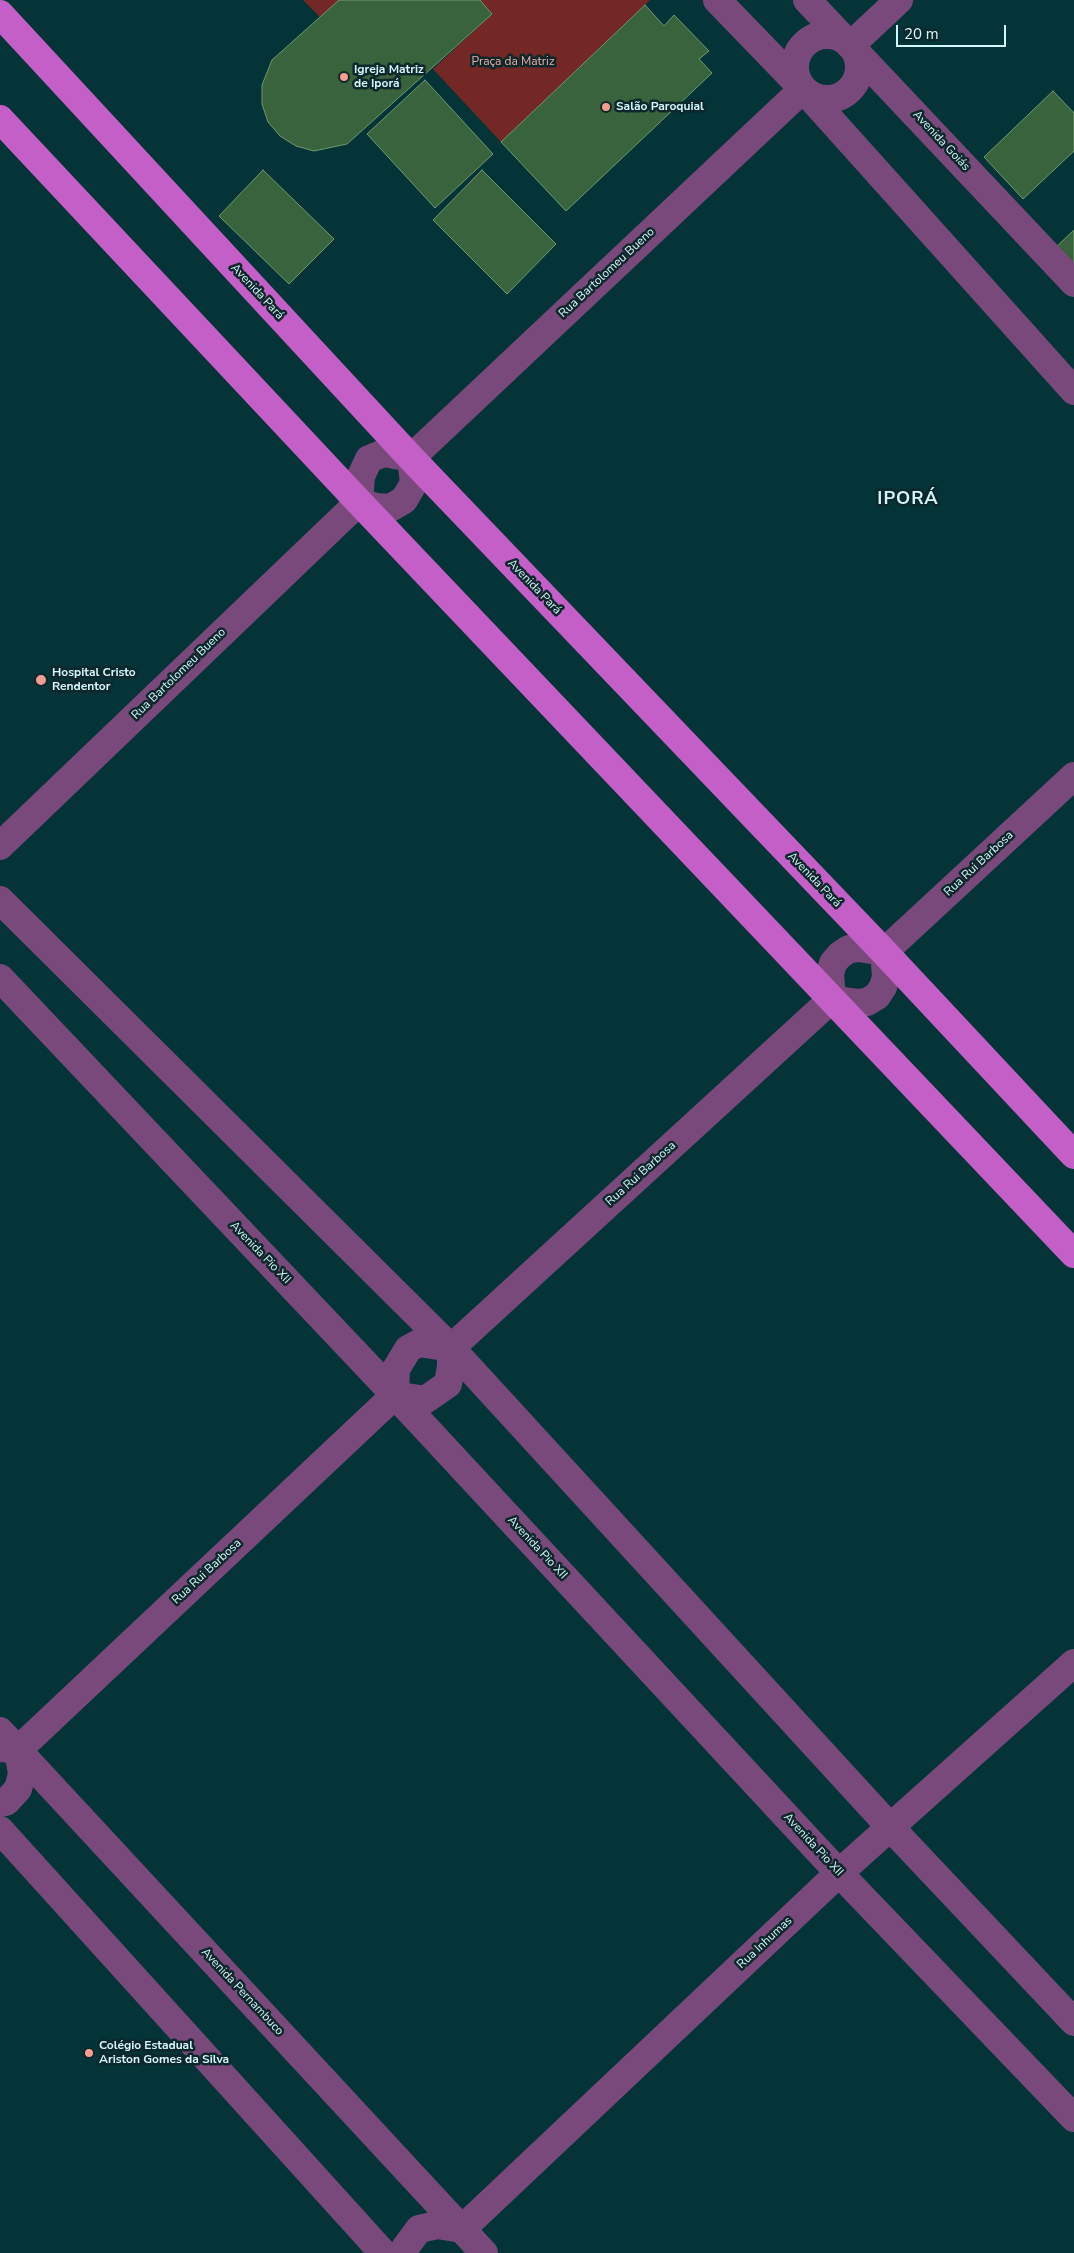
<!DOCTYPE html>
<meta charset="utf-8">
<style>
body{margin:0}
#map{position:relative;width:1074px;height:2253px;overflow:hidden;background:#043338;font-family:"Nunito Sans",sans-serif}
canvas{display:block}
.scale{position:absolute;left:896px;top:25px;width:110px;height:22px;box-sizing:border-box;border:2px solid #d2f7fc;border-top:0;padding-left:6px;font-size:15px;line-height:18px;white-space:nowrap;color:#d2f7fc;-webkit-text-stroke:4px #0d272a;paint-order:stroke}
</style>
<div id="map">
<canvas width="1074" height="2253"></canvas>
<div class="scale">20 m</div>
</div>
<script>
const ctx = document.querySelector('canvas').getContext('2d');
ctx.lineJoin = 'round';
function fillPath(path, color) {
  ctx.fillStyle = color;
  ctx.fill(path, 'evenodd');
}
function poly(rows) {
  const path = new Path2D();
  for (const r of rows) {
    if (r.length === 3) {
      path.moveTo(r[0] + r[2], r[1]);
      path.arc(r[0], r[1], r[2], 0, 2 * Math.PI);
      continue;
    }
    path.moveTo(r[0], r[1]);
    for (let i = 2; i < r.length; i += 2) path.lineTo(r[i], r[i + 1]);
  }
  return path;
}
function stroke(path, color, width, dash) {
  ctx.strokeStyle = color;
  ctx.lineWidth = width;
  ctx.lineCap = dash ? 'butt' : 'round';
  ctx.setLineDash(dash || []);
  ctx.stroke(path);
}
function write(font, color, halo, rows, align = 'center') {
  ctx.font = font + ' "Nunito Sans",sans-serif';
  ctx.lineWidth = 5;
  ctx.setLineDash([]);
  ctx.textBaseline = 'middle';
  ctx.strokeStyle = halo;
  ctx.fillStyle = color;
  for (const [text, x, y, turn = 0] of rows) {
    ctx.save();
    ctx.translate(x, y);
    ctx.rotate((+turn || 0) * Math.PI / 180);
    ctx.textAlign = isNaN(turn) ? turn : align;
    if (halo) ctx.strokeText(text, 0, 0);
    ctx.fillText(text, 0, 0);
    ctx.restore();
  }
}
fillPath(poly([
 [303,0,339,0,320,17],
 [480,0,650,0,501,142,433,69,492,14]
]), '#742825');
const building = poly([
 [339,0,480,0,492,14,347,144,314,151,296,146,280,136,268,122,262,104,262,85,272,60,339,0],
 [645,5,664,26,674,15,709,51,699,59,712,73,566,211,501,142,645,5],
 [425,80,493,154,435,208,367,134,425,80],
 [1053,91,1074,113,1074,151,1023,199,984,157,1053,91],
 [263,170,334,239,289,284,219,216,263,170],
 [482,170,556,244,507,294,433,220,482,170],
 [1074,230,1074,268,1055,248,1074,230]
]);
fillPath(building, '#38633c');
stroke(building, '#6e9a70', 1);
stroke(poly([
 [717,0,803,89,1074,391],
 [807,0,1074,283],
 [827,67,32],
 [851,45,899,0],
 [411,458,803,89],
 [359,502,376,507,390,508,404,500,414,483,411,458],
 [0,846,359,502,361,476,369,459,384,453,411,458],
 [0,900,451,1348,891,1828,1074,2022],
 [0,978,395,1395,839,1873,1074,2118],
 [832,999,857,1003,867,1002,877,996,883,987,886,977,884,952],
 [395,1395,425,1400,448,1384,451,1366,451,1348,832,999,830,974,833,963,840,955,849,949,859,948,884,952,1074,776],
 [0,1731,484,2253],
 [0,1748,18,1750,395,1395,396,1369,408,1349,419,1343,451,1348],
 [0,1803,6,1802,18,1789,22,1774,18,1750],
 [0,1830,383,2253],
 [462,2229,839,1873,1074,1663],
 [405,2253,405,2248,419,2229,437,2225,462,2229]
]), '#79497b', 28);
stroke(poly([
 [0,14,411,458,884,952,1074,1155],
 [0,119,359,502,1074,1254]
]), '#c45fc8', 28);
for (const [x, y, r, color] of [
 [344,77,5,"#f59c93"],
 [606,107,5,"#f59c93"],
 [41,680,6,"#f59c93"],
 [89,2053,5,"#f59c93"]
]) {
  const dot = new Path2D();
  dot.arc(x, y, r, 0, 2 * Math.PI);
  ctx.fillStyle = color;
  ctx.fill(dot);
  stroke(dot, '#0d272a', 2);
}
write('12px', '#ecaea7', '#0d272a', [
 ["Praça da Matriz",513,62]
]);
write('bold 12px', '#d2f7fc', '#0d272a', [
 ["Igreja Matriz",354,70],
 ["de Iporá",354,84],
 ["Salão Paroquial",616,107],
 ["Hospital Cristo",52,673],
 ["Rendentor",52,687],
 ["Colégio Estadual",99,2046],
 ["Ariston Gomes da Silva",99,2060]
], 'left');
write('12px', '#d2f7fc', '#0d272a', [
 ["Avenida Goiás",941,141,47],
 ["Rua Bartolomeu Bueno",607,273,-43],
 ["Avenida Pará",257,292,47],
 ["Avenida Pará",534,587,46],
 ["Rua Bartolomeu Bueno",179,674,-44],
 ["Rua Rui Barbosa",979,864,-43],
 ["Avenida Pará",814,880,46],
 ["Rua Rui Barbosa",641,1174,-42],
 ["Avenida Pio XII",260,1253,46],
 ["Avenida Pio XII",537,1548,47],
 ["Rua Rui Barbosa",207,1572,-43],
 ["Avenida Pio XII",813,1845,47],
 ["Rua Inhumas",765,1943,-43],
 ["Avenida Pernambuco",242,1992,47]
]);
ctx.letterSpacing = '1px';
write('bold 18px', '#d2f7fc', '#0d272a', [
 ["IPORÁ",908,500]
]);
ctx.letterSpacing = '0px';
</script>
